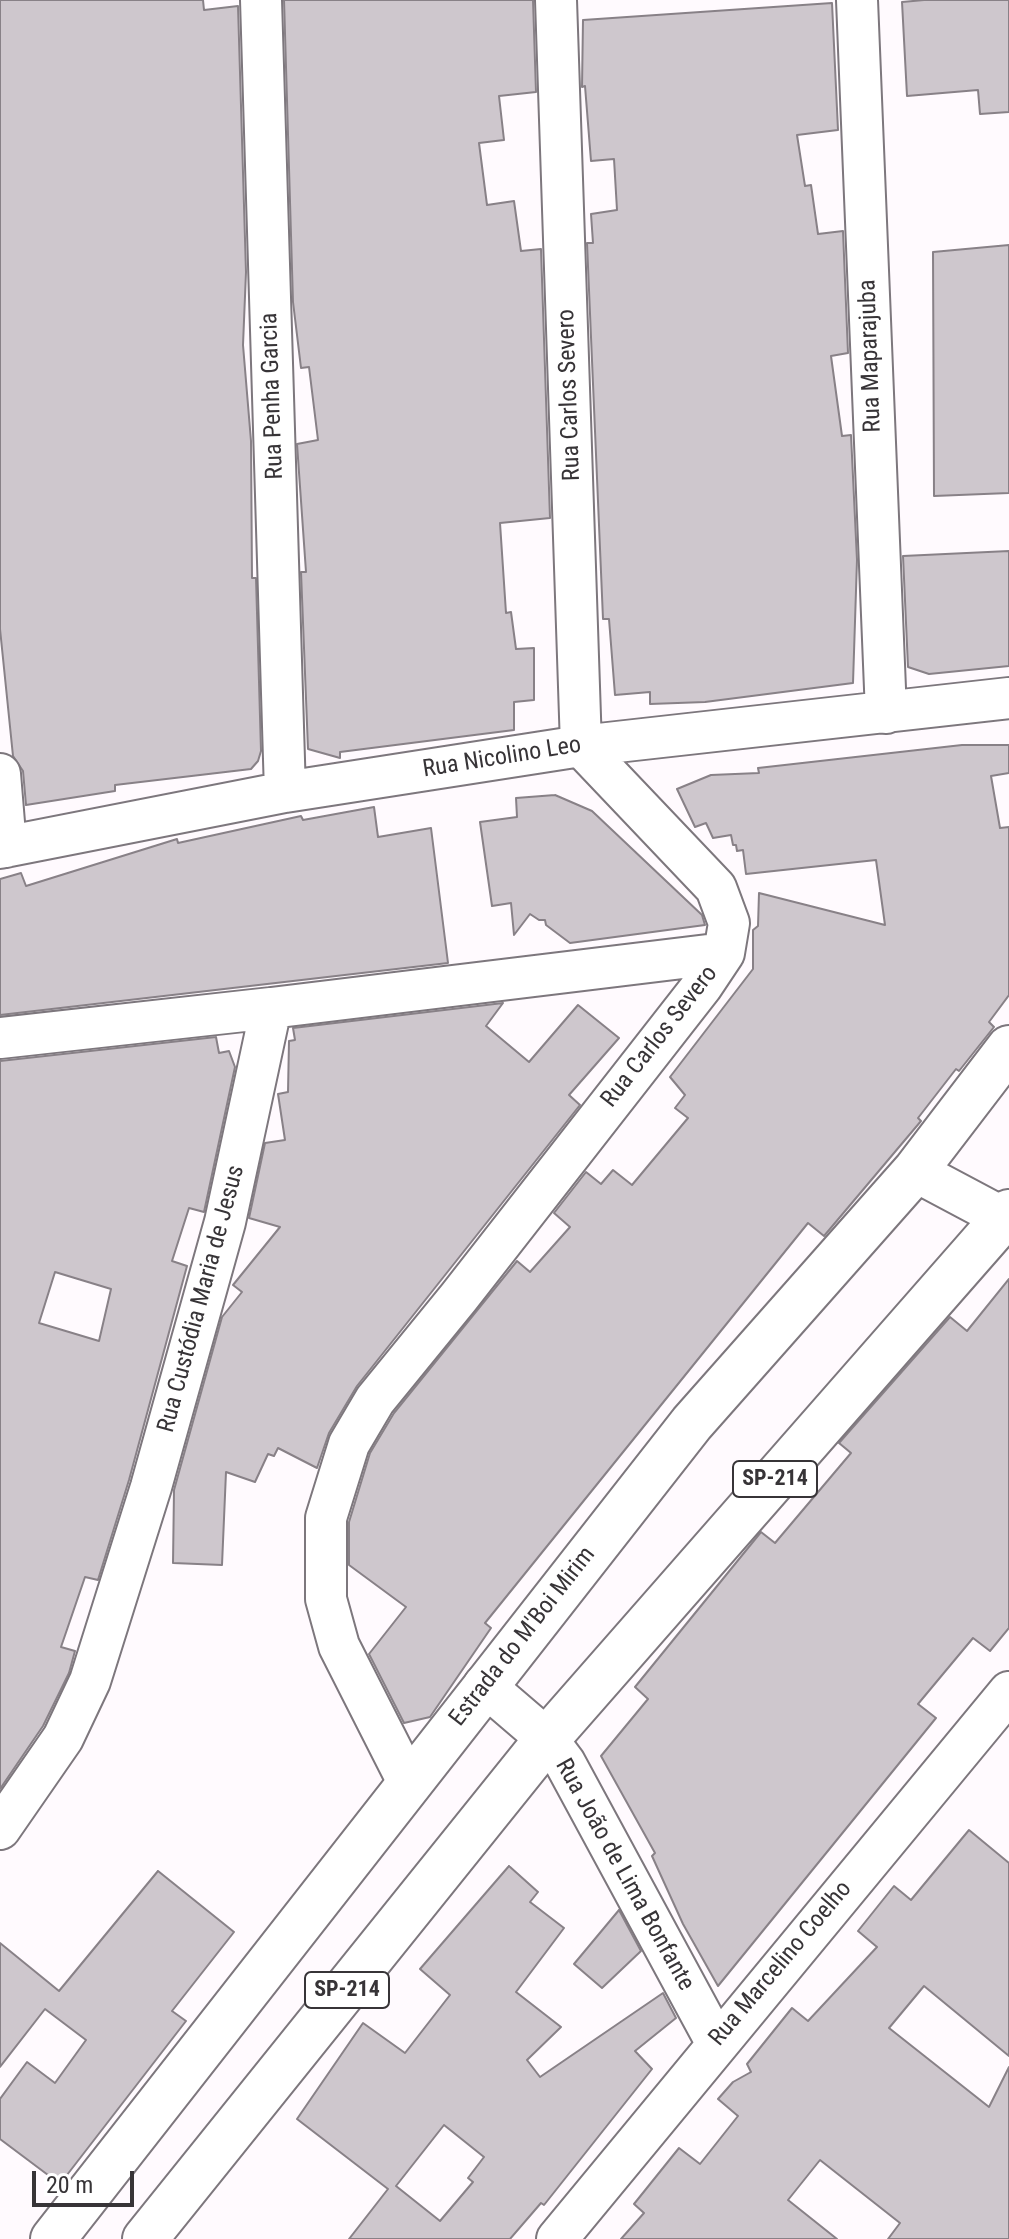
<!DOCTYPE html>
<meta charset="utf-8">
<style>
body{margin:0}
#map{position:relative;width:1009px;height:2239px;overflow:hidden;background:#fffafe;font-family:"Roboto Condensed",sans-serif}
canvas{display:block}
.scale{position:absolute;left:32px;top:2171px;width:102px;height:36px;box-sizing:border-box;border:4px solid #373437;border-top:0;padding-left:10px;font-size:24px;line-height:28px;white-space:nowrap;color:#373437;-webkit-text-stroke:6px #fff;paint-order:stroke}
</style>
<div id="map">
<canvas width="1009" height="2239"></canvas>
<div class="scale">20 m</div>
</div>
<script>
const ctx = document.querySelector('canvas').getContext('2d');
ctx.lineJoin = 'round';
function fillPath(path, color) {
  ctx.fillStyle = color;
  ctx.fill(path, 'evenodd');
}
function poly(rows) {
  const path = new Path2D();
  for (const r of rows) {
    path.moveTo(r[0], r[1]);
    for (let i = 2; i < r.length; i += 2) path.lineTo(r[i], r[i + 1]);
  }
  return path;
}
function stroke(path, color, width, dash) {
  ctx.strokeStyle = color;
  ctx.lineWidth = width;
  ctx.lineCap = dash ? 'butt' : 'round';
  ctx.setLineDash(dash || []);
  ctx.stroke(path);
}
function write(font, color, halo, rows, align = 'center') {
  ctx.font = font + ' "Roboto Condensed",sans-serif';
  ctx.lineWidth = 7;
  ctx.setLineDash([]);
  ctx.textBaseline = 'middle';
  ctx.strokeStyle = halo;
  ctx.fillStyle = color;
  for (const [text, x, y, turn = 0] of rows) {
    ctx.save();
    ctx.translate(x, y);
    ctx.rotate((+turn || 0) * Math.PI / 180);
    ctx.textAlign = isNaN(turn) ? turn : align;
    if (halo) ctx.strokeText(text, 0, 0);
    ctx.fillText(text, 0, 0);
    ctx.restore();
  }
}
const building = poly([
 [0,0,203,0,204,10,238,6,246,272,243,345,251,441,252,578,256,578,261,751,258,761,251,769,115,785,115,791,26,805,23,771,13,756,0,629,0,0],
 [284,0,533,0,536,92,499,96,504,140,479,143,487,205,514,201,521,251,541,249,550,518,500,523,506,613,511,612,516,649,534,648,534,700,514,702,514,730,340,752,340,758,308,749,301,572,306,572,297,444,318,440,309,367,301,368,293,302,284,0],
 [924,0,1009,0,1009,112,980,114,978,90,907,96,902,2,924,0],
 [832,3,838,130,797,135,805,186,811,185,818,234,843,231,848,353,831,356,842,436,851,435,857,560,853,683,705,702,650,704,650,692,615,695,609,619,603,619,587,243,593,243,591,214,617,210,614,159,591,161,585,86,582,87,583,20,832,3],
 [1009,245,1009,493,934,496,933,252,1009,245],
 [1009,551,1009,666,929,674,908,667,903,556,1009,551],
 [962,745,1009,745,1009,773,991,776,1000,828,1009,827,1009,995,989,1022,994,1027,959,1071,956,1069,918,1118,921,1121,824,1236,808,1223,485,1623,491,1628,430,1717,404,1723,369,1654,406,1607,349,1565,349,1522,370,1453,394,1413,517,1261,530,1272,570,1227,554,1213,586,1172,601,1184,613,1170,632,1185,688,1118,675,1108,685,1095,670,1077,753,969,753,930,758,926,759,893,885,925,876,860,746,874,743,850,737,851,736,845,733,845,731,835,713,838,706,823,695,827,677,789,711,775,759,773,758,768,962,745],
 [555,795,592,811,702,915,705,925,570,943,546,925,545,920,539,920,530,914,514,935,511,903,492,906,480,822,517,817,516,798,555,795],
 [374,807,378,837,431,828,448,963,0,1015,0,879,21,873,26,886,177,839,178,843,301,816,303,820,374,807],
 [503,1003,486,1026,529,1062,578,1005,619,1038,569,1095,580,1105,357,1386,329,1433,317,1468,278,1448,274,1456,268,1454,255,1482,226,1472,222,1565,173,1563,174,1490,222,1317,242,1292,233,1285,280,1227,249,1218,265,1143,285,1140,278,1094,288,1092,289,1041,295,1040,293,1028,503,1003],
 [216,1037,219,1053,229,1051,235,1067,204,1212,189,1208,172,1261,187,1266,129,1480,98,1580,85,1577,61,1647,75,1651,69,1673,43,1726,0,1789,0,1061,216,1037],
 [55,1272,111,1289,99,1341,39,1323,55,1272],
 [1009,1279,1009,1628,990,1651,973,1638,918,1704,936,1718,718,1986,683,1924,652,1856,655,1853,601,1756,648,1699,635,1687,748,1548,761,1532,775,1543,851,1453,839,1443,950,1317,967,1331,1009,1279],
 [969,1830,1009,1863,1009,2056,924,1986,889,2028,989,2107,1009,2067,1009,2239,888,2239,900,2223,820,2160,788,2200,837,2239,621,2239,644,2213,634,2204,679,2148,700,2164,738,2116,718,2099,733,2082,751,2072,747,2064,792,2008,808,2021,877,1947,858,1931,894,1886,911,1900,969,1830],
 [509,1866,538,1892,530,1902,564,1928,516,1992,561,2027,527,2060,540,2077,663,1993,676,2018,635,2051,652,2069,544,2205,541,2203,510,2239,349,2239,388,2189,297,2119,363,2023,405,2053,450,1995,420,1969,509,1866],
 [444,2125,484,2157,468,2178,473,2182,440,2221,396,2186,444,2125],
 [158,1871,234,1932,172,2011,186,2021,60,2184,0,2139,0,2099,27,2062,55,2083,86,2040,45,2009,0,2067,0,1943,59,1991,158,1871],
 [619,1910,641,1951,602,1988,574,1964,619,1910]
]);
fillPath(building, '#cec7cd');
stroke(building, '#888187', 2);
const street = poly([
 [261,0,285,792],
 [857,0,886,713],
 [0,774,6,847],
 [0,848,285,792,581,746,1009,698],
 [271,1008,724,953],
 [0,1038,271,1008,225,1222,151,1487,90,1681,63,1738,0,1829],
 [915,1171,1009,1221],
 [484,1685,547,1739,565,1763,716,2042],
 [409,1784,339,1646,326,1599,326,1518,349,1444,375,1400,459,1297,702,986,724,953,729,923,716,888,581,746,556,0],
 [557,2239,1009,1692]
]);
const primary = poly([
 [53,2239,692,1423,915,1171,1009,1048],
 [145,2239,547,1739,1009,1212]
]);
stroke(street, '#7d777d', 44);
stroke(primary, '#7d777d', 48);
stroke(street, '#fff', 40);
stroke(primary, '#fff', 44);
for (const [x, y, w] of [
 [775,1479,84],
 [347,1990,84]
]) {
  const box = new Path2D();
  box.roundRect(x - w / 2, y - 18, w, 36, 6);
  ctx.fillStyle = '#fff';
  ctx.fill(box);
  stroke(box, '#373437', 2);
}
write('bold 22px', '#373437', null, [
 ["SP-214",775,1479],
 ["SP-214",347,1990]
]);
write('24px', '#373437', '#fff', [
 ["Rua Maparajuba",871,356,-92],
 ["Rua Carlos Severo",570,395,-92],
 ["Rua Penha Garcia",273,396,-92],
 ["Rua Nicolino Leo",502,758,-9],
 ["Rua Carlos Severo",660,1037,-52],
 ["Rua Custódia Maria de Jesus",202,1299,-75],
 ["Estrada do M'Boi Mirim",523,1637,-52],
 ["Rua João de Lima Bonfante",624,1875,61],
 ["Rua Marcelino Coelho",781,1964,-50]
]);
</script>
